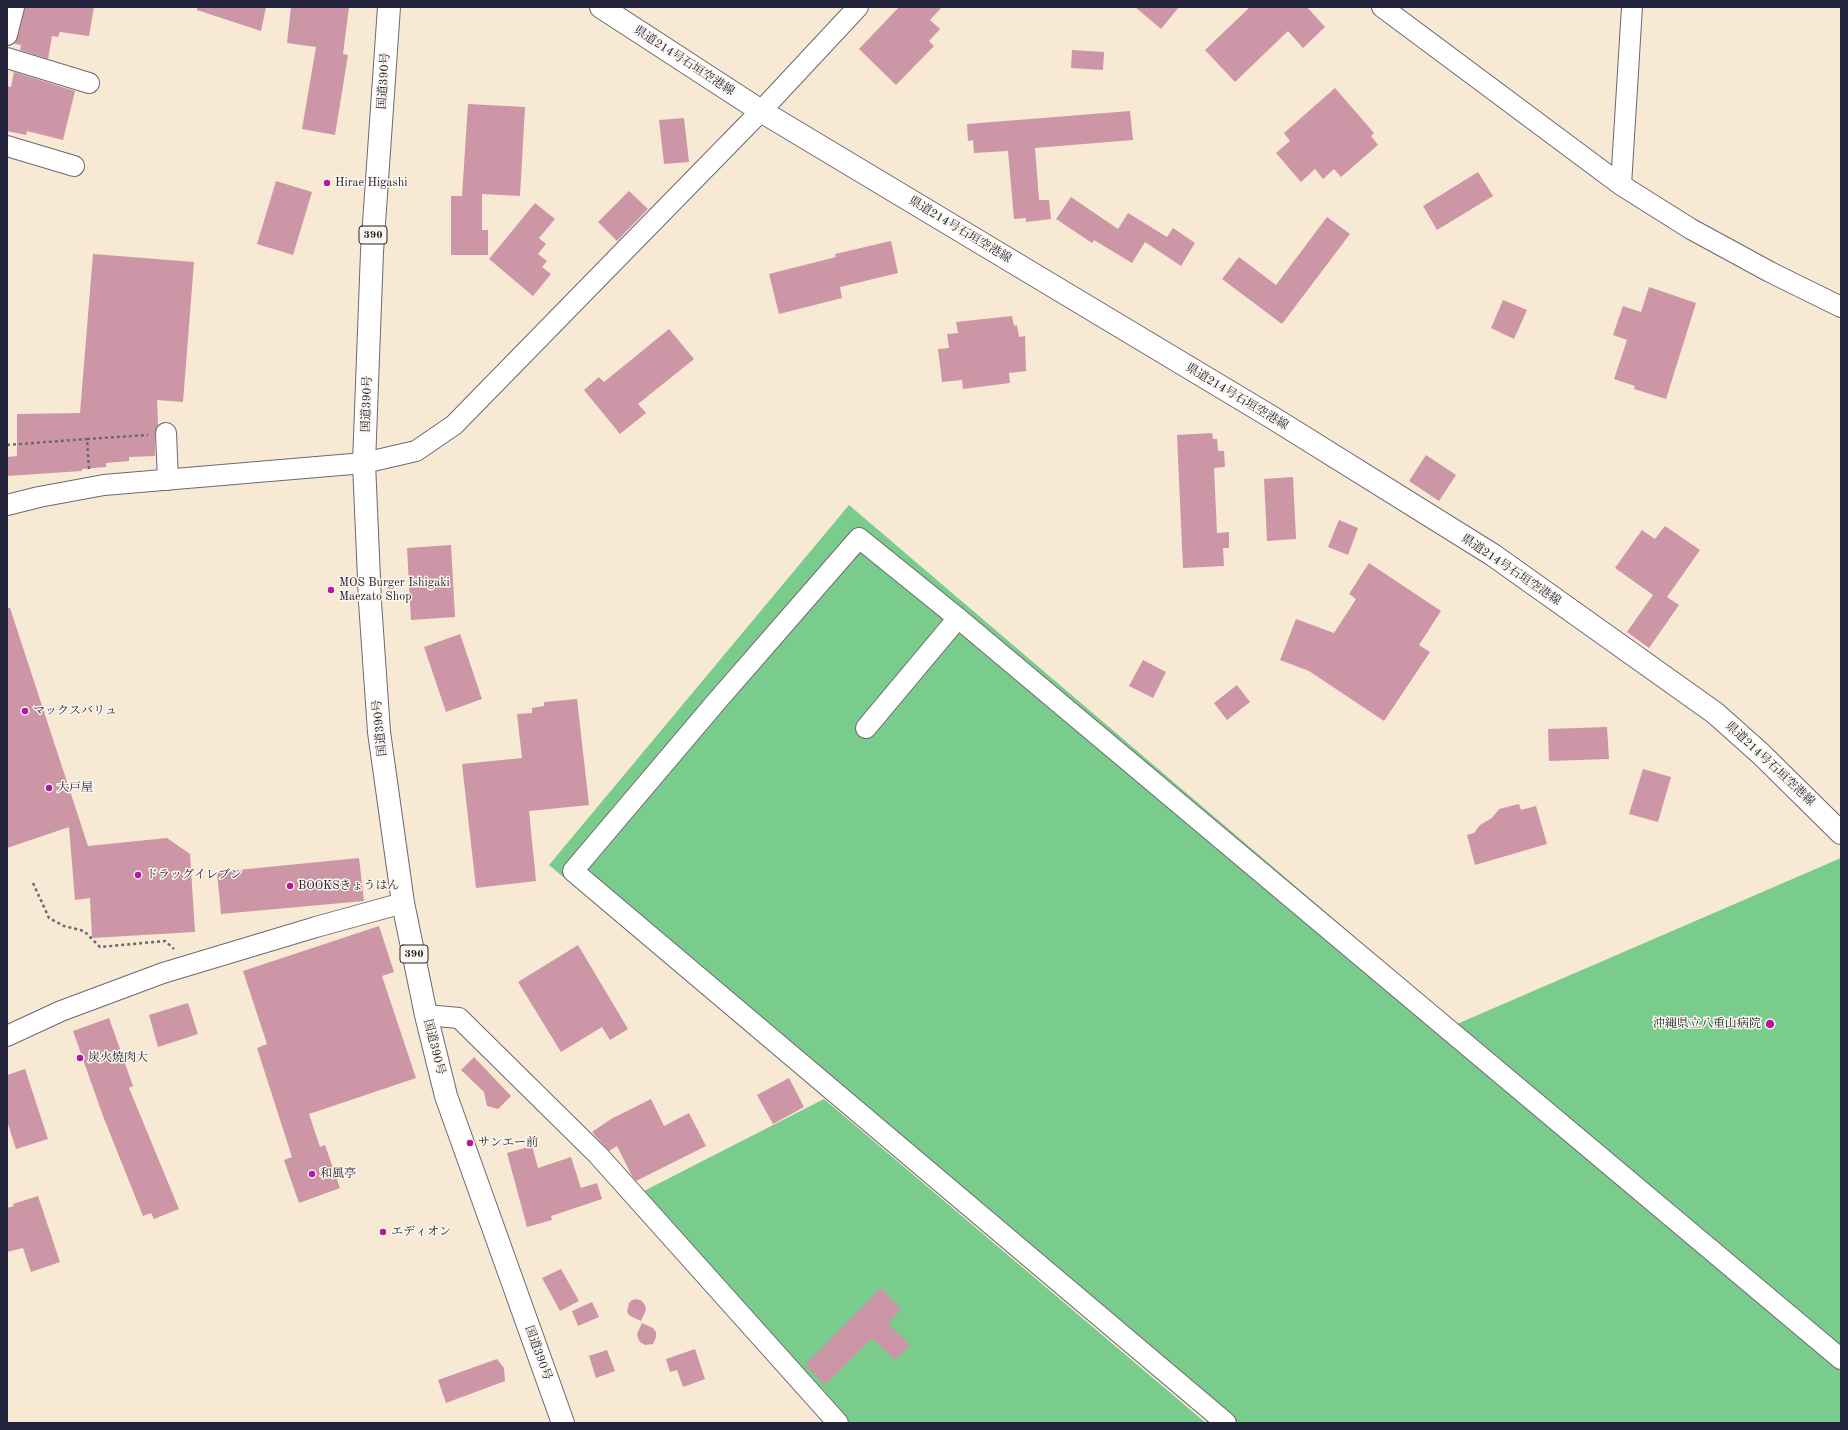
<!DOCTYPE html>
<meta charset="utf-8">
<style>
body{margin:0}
#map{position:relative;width:1848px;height:1430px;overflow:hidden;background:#f7e9d4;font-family:"Old Standard TT",serif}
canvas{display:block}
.frame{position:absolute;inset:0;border:8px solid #22223b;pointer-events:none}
</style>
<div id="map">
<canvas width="1848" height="1430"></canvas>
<div class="frame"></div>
</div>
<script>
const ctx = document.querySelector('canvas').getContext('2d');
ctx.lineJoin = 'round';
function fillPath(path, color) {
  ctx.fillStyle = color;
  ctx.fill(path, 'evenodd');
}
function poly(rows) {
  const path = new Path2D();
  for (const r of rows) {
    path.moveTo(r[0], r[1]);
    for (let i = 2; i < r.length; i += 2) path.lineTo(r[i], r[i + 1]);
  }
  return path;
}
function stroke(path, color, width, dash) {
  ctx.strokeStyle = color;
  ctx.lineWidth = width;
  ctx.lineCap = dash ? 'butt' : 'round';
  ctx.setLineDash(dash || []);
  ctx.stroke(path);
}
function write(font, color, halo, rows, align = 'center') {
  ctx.font = font + ' "Old Standard TT","Noto Serif JP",serif';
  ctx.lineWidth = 3;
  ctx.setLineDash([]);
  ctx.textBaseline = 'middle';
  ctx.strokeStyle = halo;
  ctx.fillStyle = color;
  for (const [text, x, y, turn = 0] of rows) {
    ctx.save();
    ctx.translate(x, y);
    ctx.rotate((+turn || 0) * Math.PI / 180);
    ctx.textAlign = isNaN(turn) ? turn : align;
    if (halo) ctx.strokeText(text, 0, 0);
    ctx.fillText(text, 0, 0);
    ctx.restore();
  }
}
fillPath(poly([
 [849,505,1457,1024,1841,858,1841,1423,1209,1423,549,865],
 [824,1099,1206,1423,848,1423,642,1192]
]), '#7acc8d');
fillPath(poly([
 [25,7,94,7,89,36,60,32,58,37,52,36,48,59,20,50,21,45,15,44],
 [197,7,266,7,261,31,197,10],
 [291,7,349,7,343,54,348,55,335,135,302,129,316,47,287,43],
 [899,7,942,7,930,20,940,29,929,41,934,46,896,85,859,49],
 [1135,7,1179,7,1161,29],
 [1250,7,1307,7,1325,27,1303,48,1288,31,1235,82,1205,50],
 [1072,50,1104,52,1103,70,1071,68],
 [14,72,75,91,63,140,27,131,26,135,7,131,7,86,11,87],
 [1335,88,1374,133,1371,136,1378,145,1341,177,1334,169,1323,179,1315,169,1301,182,1276,153,1290,141,1284,133],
 [468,104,525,107,520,196,482,194,482,230,488,230,488,255,451,255,451,196,462,196],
 [1130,111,1133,140,1035,148,1039,200,1049,200,1051,219,1026,222,1026,218,1014,219,1008,151,974,153,973,140,968,141,967,124],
 [684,118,689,162,664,164,659,120],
 [1478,172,1493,196,1437,230,1423,206],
 [276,181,312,192,293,255,257,244],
 [629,191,648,209,617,241,598,222],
 [1071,197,1118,229,1128,213,1167,237,1173,228,1195,243,1181,266,1145,242,1132,263,1094,240,1092,243,1056,219],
 [535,203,555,219,539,238,546,244,538,254,547,261,542,267,551,274,533,296,489,259],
 [1327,217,1350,234,1282,324,1222,279,1239,257,1276,285],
 [891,241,898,273,840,287,842,298,779,314,769,274,836,257,835,254],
 [93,254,194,262,183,402,157,400,158,425,155,433,155,456,129,457,129,461,106,463,106,467,82,469,82,471,7,476,7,457,17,456,17,414,80,413],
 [1649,287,1696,303,1666,399,1634,389,1635,386,1614,379,1627,340,1613,335,1623,306,1641,312],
 [1503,300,1527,310,1514,339,1491,328],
 [1012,316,1014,326,1017,325,1019,337,1025,336,1026,371,1009,373,1010,383,963,389,962,380,942,382,938,349,949,348,947,334,958,333,956,322],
 [669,329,694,359,638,404,646,413,620,434,584,390,599,377,604,382],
 [1212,433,1213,439,1217,439,1218,451,1224,451,1225,467,1214,468,1217,533,1229,532,1229,548,1223,548,1224,566,1183,568,1177,435],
 [1426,455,1456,475,1439,501,1409,481],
 [1293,477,1296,539,1267,541,1264,479],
 [1339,520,1358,528,1348,555,1328,547],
 [1665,526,1700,550,1667,597,1679,605,1649,648,1627,632,1653,595,1615,568,1642,530,1655,539],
 [451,545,455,617,411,620,407,548],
 [1369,563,1441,611,1419,645,1430,652,1384,721,1309,671,1280,660,1296,619,1334,633,1356,599,1349,594],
 [7,608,10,608,88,846,167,838,190,854,195,932,92,938,90,898,75,900,69,827,7,848],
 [460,634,482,699,446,712,424,647],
 [1143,660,1166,672,1153,698,1129,686],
 [1237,685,1250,702,1227,720,1214,703],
 [577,699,589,805,529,811,536,881,476,888,462,764,522,758,517,714,532,713,532,708,544,706,544,702],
 [1607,727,1609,759,1549,761,1548,729],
 [1643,769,1671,777,1658,822,1629,814],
 [1519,804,1521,810,1536,806,1547,844,1475,865,1467,835,1474,833,1480,825,1492,818,1499,809],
 [359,858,364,901,221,914,217,872],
 [379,926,394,972,382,976,416,1078,309,1114,320,1147,325,1145,340,1188,299,1203,284,1160,292,1157,257,1048,267,1044,243,971],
 [578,945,628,1029,610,1040,602,1027,561,1052,518,982],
 [188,1003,198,1034,158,1047,149,1015],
 [109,1018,133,1086,129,1088,179,1209,154,1219,151,1213,143,1216,103,1116,73,1031],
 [474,1057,511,1096,498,1109,487,1106,484,1092,461,1070],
 [25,1069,48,1139,16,1149,7,1121,7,1075],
 [789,1078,804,1107,773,1124,757,1095],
 [651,1099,664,1126,689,1113,706,1146,636,1181,632,1176,617,1146,609,1151,592,1132,611,1119],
 [532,1146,538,1168,571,1157,581,1188,597,1183,602,1199,551,1216,552,1220,527,1227,507,1153],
 [38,1196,60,1262,31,1272,23,1248,7,1252,7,1208,14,1206,13,1204],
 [561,1269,579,1301,560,1311,542,1278],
 [881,1288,901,1309,888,1323,910,1345,895,1360,872,1338,825,1385,805,1365],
 [637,1299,642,1301,645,1305,646,1310,641,1321,630,1316,627,1312,629,1303,632,1300],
 [592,1302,599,1317,578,1326,572,1311],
 [642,1323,653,1328,656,1332,656,1337,653,1344,645,1345,640,1342,638,1338,637,1334],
 [695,1349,705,1379,683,1387,677,1370,670,1372,666,1359],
 [607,1350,615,1371,596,1378,589,1356],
 [497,1359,504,1368,505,1381,446,1403,438,1380]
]), '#cc96a6');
const minor = poly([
 [1382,7,1621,185,1691,229,1770,272,1841,307],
 [7,35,14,7],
 [7,58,89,83],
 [7,146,74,166],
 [1621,185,1632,7],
 [166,433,168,480],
 [7,505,39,497,104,485,364,463,416,451,454,425,761,111,858,7],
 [866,728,958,618],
 [426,1015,459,1018,598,1155,838,1423],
 [7,1036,61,1011,163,973,316,927,403,903],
 [1226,1423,573,871,717,701,859,538,958,618,1841,1359]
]);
const major = poly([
 [601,7,761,111,1273,418,1493,555,1715,713,1761,754,1841,833]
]);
const highway = poly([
 [389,7,372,252,364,463,370,602,379,732,403,903,426,1015,446,1096,563,1423]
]);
stroke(minor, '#6d6871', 22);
stroke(major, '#6d6871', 24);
stroke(highway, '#6d6871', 24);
stroke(poly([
 [7,445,87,439],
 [89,469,87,439,148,435],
 [33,883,49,918,64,926,84,931,100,947,165,941,174,949]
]), '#6d6871', 2.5, [3, 3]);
stroke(minor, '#fff', 20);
stroke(major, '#fff', 22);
stroke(highway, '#fff', 22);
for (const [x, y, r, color] of [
 [327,183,4,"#b5179e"],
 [331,590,4,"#b5179e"],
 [25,711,4,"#b5179e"],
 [49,788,4,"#b5179e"],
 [138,875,4,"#b5179e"],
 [290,886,4,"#b5179e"],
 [1770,1024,5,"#b5179e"],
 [80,1058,4,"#b5179e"],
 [470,1143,4,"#b5179e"],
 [312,1174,4,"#b5179e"],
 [383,1232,4,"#b5179e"]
]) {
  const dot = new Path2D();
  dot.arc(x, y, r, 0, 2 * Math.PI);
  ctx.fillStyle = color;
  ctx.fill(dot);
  stroke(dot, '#fbf7ec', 1.5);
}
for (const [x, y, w] of [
 [373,235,28],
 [414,954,28]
]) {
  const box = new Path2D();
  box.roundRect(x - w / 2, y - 9, w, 18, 3);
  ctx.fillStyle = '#fbf7ec';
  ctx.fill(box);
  stroke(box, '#22223b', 1);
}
write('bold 11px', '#22223b', null, [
 ["390",373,235],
 ["390",414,954]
]);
write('12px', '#22223b', '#fbf7ec', [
 ["県道214号石垣空港線",684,61,33],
 ["国道390号",384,81,-86],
 ["県道214号石垣空港線",960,230,31],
 ["県道214号石垣空港線",1237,397,31],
 ["国道390号",367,404,-88],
 ["県道214号石垣空港線",1511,570,34],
 ["国道390号",380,728,-96],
 ["県道214号石垣空港線",1770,764,43],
 ["国道390号",434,1047,76],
 ["国道390号",538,1353,70]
]);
write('12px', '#22223b', '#fbf7ec', [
 ["Hirae Higashi",335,183],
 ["MOS Burger Ishigaki",339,583],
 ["Maezato Shop",339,597],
 ["マックスバリュ",33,711],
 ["大戸屋",57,788],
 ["ドラッグイレブン",146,875],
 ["BOOKSきょうはん",298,886],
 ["沖縄県立八重山病院",1761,1024,"right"],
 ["炭火燒肉大",88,1058],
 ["サンエー前",478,1143],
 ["和風亭",320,1174],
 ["エディオン",391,1232]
], 'left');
</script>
